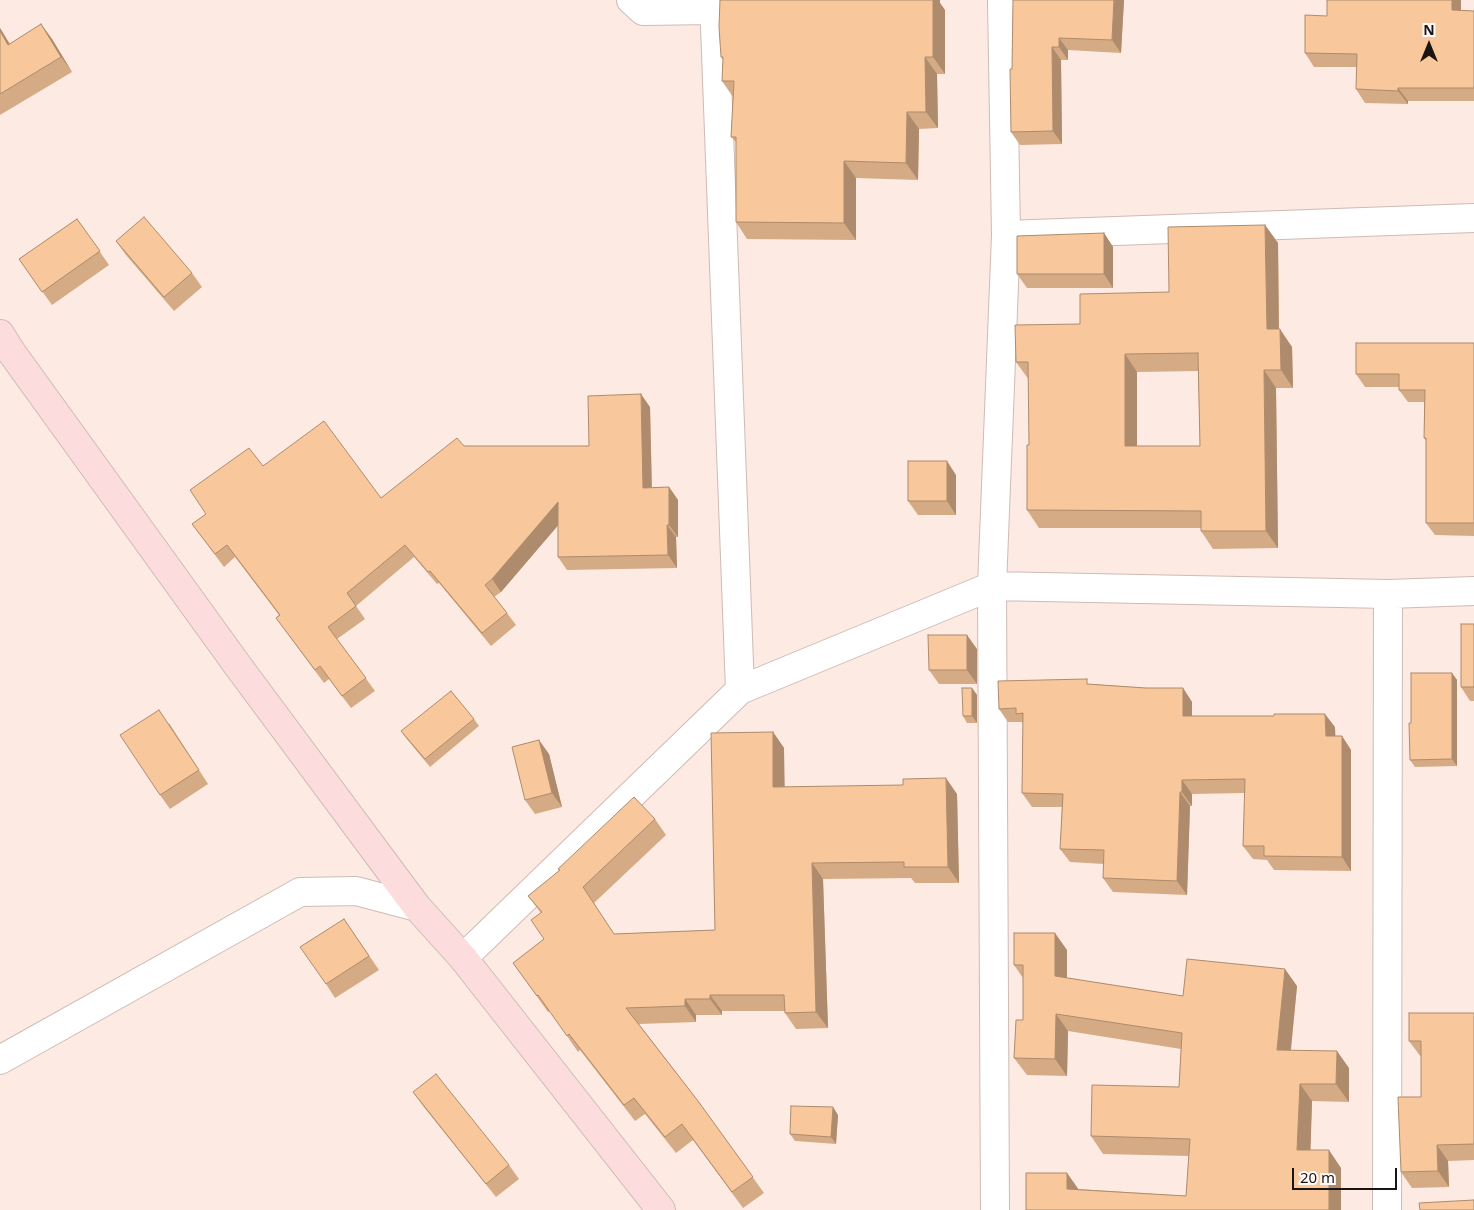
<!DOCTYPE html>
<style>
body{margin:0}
#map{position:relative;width:1474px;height:1210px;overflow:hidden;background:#fdeae3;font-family:"Noto Sans",sans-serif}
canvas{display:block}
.north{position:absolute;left:1404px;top:20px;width:50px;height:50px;-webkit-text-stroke:4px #fffbfa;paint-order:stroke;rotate:0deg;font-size:14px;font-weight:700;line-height:20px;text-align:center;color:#1a1412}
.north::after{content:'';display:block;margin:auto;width:18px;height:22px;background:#1a1412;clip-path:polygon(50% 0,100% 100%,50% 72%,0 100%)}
.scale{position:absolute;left:1292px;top:1168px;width:105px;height:22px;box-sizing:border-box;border:2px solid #1a1412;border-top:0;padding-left:6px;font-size:15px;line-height:18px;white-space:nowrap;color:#1a1412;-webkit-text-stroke:4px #fffbfa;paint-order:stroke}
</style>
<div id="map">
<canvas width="1474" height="1210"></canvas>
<div class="north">N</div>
<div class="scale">20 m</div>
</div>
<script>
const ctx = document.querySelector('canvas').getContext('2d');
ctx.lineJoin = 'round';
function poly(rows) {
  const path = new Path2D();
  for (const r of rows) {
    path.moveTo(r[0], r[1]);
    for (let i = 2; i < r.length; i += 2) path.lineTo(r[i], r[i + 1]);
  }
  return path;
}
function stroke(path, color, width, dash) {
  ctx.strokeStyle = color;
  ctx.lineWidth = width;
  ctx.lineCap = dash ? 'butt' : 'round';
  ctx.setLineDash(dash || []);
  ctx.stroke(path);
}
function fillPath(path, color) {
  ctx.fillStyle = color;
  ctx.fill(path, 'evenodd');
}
const street = poly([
 [631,0,643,11,713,10],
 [714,0,740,690],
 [1006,235,1474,218],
 [463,958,740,690,992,586,1388,594,1474,591],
 [0,1060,300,892,356,891,417,907],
 [995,1210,992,586,1006,235,1002,0],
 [1387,1210,1388,594]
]);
const secondary = poly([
 [0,334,12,353,238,666,417,907,463,958,661,1210]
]);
stroke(street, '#cebbb5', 30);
stroke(secondary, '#cebbb5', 30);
stroke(street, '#fff', 28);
stroke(secondary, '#fddcde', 28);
fillPath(poly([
 [940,0,940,3,945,10,945,74,937,74,938,128,919,129,918,180,856,178,856,240,747,239,736,222,736,142,731,137,733,97,722,81,723,60,721,57],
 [1013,0,1124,0,1121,53,1068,50,1068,60,1061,60,1062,144,1020,145,1011,132],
 [1461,0,1461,10,1474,11,1474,101,1408,101,1408,104,1365,103,1356,89,1357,67,1314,67,1305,53,1327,16],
 [41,24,52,39,72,72,0,115,0,28,10,44],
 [77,219,109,265,52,305,19,259],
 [1265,225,1278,243,1279,329,1292,347,1293,388,1276,388,1278,548,1213,549,1201,531,1201,528,1039,528,1027,510,1029,445,1029,380,1016,362,1080,324,1169,292],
 [1198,371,1200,446,1137,446,1137,372],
 [1104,233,1113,247,1113,288,1027,288,1017,274],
 [116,241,192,273,202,287,174,311,126,255],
 [1474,343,1474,536,1435,535,1426,523,1426,441,1424,438,1424,402,1408,402,1399,390,1399,387,1365,387,1356,374],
 [650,407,652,488,669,487,678,500,678,537,676,537,677,568,567,570,558,557,558,525,501,592,494,597,507,613,516,625,491,646,439,583,437,584,414,557,356,606,365,619,337,639,375,691,351,708,329,679,324,683,276,618,279,615,235,557,224,567,192,524,206,514,263,466,381,498,464,446,589,446],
 [956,475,956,515,918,515,908,501],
 [1474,624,1474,701,1470,701,1461,687],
 [977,649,977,684,939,684,929,670],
 [1452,673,1457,680,1457,766,1415,767,1410,760,1411,723],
 [1091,684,1146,688,1183,688,1192,702,1192,716,1335,727,1335,736,1342,736,1351,750,1351,871,1274,870,1267,860,1253,859,1243,846,1245,793,1192,794,1192,806,1190,806,1187,895,1113,892,1103,878,1104,864,1070,862,1060,849,1062,807,1032,807,1022,793,1023,724,1022,722,1008,722,999,709],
 [972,688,977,695,977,723,967,723,963,716],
 [474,719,479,726,430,767,406,738,401,731],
 [169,723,208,784,170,809,160,795],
 [773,732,784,748,784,787,957,794,959,883,915,883,911,878,823,879,828,1028,796,1029,785,1013,785,1011,722,1011,722,1015,696,1015,696,1022,639,1024,698,1101,764,1193,743,1208,693,1140,676,1153,645,1114,635,1121,580,1050,578,1052,550,1011,548,1012,513,963,544,939,541,913,528,896,560,870,655,819,666,835,594,903,614,934,715,930],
 [549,754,562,807,535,814,525,800],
 [344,919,379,970,335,998,326,984],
 [1067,950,1067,978,1183,996,1297,986,1291,1050,1349,1068,1349,1102,1312,1101,1310,1150,1341,1168,1341,1210,1026,1210,1067,1173,1078,1189,1186,1196,1189,1156,1103,1154,1091,1136,1179,1087,1181,1049,1068,1031,1067,1076,1027,1075,1014,1058,1023,1020,1023,978,1014,965],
 [1474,1013,1474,1160,1448,1161,1449,1187,1412,1188,1401,1172,1421,1097,1421,1057,1409,1041],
 [413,1092,509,1165,519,1179,496,1197,423,1106],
 [838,1115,836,1144,795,1141,790,1134]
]), '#d5ab85');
fillPath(poly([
 [933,0,940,0,940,3,945,10,945,74,933,57],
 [1114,0,1124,0,1121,53,1112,40],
 [1452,0,1461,0,1461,24,1452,10],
 [41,24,52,39,72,72,61,57],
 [0,28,19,60,8,45,0,31],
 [1059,38,1068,50,1068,60,1059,47],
 [1052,47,1061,60,1062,144,1053,131],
 [925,57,937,74,938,128,926,112],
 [1398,88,1408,101,1408,104,1398,91],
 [907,112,919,129,918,180,906,163],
 [844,161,856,178,856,240,844,223],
 [1265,225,1278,243,1279,347,1267,329],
 [1104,233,1113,247,1113,288,1104,274],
 [1280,329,1292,347,1293,388,1281,370],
 [1125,354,1137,372,1137,463,1125,446],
 [1264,370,1276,388,1278,548,1266,531],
 [641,394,650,407,652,501,643,488],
 [947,461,956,475,956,515,947,501],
 [669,487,678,500,678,537,669,525],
 [558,502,567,515,501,592,492,579],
 [667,525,676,537,677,568,668,555],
 [967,635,977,649,977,684,967,670],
 [1452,673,1457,680,1457,766,1452,759],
 [972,688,977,695,977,723,972,716],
 [1183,688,1192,702,1192,730,1183,716],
 [1325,714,1335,727,1336,750,1326,736],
 [773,732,784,748,785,803,773,787],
 [1342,736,1351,750,1351,871,1342,857],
 [539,740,549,754,562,807,552,793],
 [946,778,957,794,959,883,948,867],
 [1182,780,1192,794,1192,806,1182,792],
 [1180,792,1190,806,1187,895,1177,881],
 [812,863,823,879,828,1028,816,1012],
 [1055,933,1067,950,1067,994,1055,976],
 [1285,969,1297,986,1289,1067,1277,1050],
 [710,995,722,1011,722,1015,710,999],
 [685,999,696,1015,696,1022,685,1006],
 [1056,1014,1068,1031,1067,1076,1055,1059],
 [1337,1051,1349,1068,1349,1102,1336,1084],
 [1300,1084,1312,1101,1310,1168,1297,1150],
 [833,1107,838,1115,836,1144,831,1137],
 [1437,1145,1448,1161,1449,1187,1438,1171],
 [1329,1150,1341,1168,1341,1210,1329,1210],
 [1067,1173,1079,1190,1067,1189]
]), '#ae8b6c');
const building = poly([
 [720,0,933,0,933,57,925,57,926,112,907,112,906,163,844,161,844,223,736,222,736,137,731,137,734,81,722,81,723,57,721,57,719,27,720,0],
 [1013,0,1114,0,1112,40,1059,38,1059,47,1052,47,1053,131,1011,132,1010,69,1012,69,1013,0],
 [1327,0,1452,0,1452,10,1474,11,1474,88,1398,88,1398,91,1356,89,1357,54,1305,53,1305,15,1327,16,1327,0],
 [41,24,61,57,0,94,0,31,8,45,41,24],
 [144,217,192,273,164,297,116,241,144,217],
 [77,219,100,251,42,292,19,259,77,219],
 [1265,225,1267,329,1280,329,1281,370,1264,370,1266,531,1201,531,1201,511,1027,510,1027,445,1029,445,1028,362,1016,362,1015,325,1080,324,1080,294,1169,292,1168,227,1265,225],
 [1198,353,1200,446,1125,446,1125,354,1198,353],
 [1104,233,1104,274,1017,274,1017,236,1104,233],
 [1356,343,1474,343,1474,523,1426,523,1426,438,1424,438,1425,390,1399,390,1399,374,1356,374,1356,343],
 [641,394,643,488,669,487,669,525,667,525,668,555,558,557,558,502,492,579,485,585,507,613,482,633,430,571,428,572,405,545,347,593,356,606,328,627,366,678,342,696,320,666,315,670,276,618,280,615,227,545,215,554,192,524,206,514,190,490,249,448,263,466,324,421,381,498,457,438,464,446,589,446,588,396,641,394],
 [908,461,947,461,947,501,908,501,908,461],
 [1461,624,1474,624,1474,687,1461,687,1461,624],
 [928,635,967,635,967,670,929,670,928,635],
 [1411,673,1452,673,1452,759,1410,760,1409,723,1411,723,1411,673],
 [1087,679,1087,684,1146,688,1183,688,1183,716,1274,716,1274,714,1325,714,1326,736,1342,736,1342,857,1264,856,1264,846,1243,846,1245,779,1182,780,1182,792,1180,792,1177,881,1103,878,1104,850,1060,849,1063,794,1022,793,1023,713,1016,714,1016,708,999,709,998,681,1087,679],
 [962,688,972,688,972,716,963,716,962,688],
 [451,691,474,719,425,759,401,731,451,691],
 [159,710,199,770,160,795,120,735,159,710],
 [773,732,773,787,903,785,903,779,946,778,948,867,904,867,904,862,812,863,816,1012,785,1013,784,995,710,995,710,999,685,999,685,1006,626,1008,698,1101,753,1177,732,1192,682,1124,665,1137,634,1098,624,1105,569,1034,567,1036,538,995,537,996,513,963,544,939,531,920,542,912,528,896,560,870,558,869,634,797,655,819,583,887,614,934,715,930,711,733,773,732],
 [539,740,552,793,525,800,512,747,539,740],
 [344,919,369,956,326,984,300,947,344,919],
 [1014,933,1055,933,1055,976,1183,996,1187,959,1285,969,1277,1050,1337,1051,1336,1084,1300,1084,1297,1150,1329,1150,1329,1210,1026,1210,1026,1173,1067,1173,1067,1189,1186,1196,1190,1139,1091,1136,1092,1085,1179,1087,1182,1033,1056,1014,1055,1059,1014,1058,1016,1020,1023,1020,1023,965,1014,965,1014,933],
 [1409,1013,1474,1013,1474,1144,1437,1145,1438,1171,1401,1172,1398,1097,1421,1097,1421,1041,1409,1041,1409,1013],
 [436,1074,509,1165,486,1184,413,1092,436,1074],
 [791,1106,833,1107,831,1137,790,1134,791,1106],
 [1474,1200,1474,1210,1420,1210,1419,1203,1474,1200]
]);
fillPath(building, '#f8c79b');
stroke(building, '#ae8b6c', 1);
</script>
